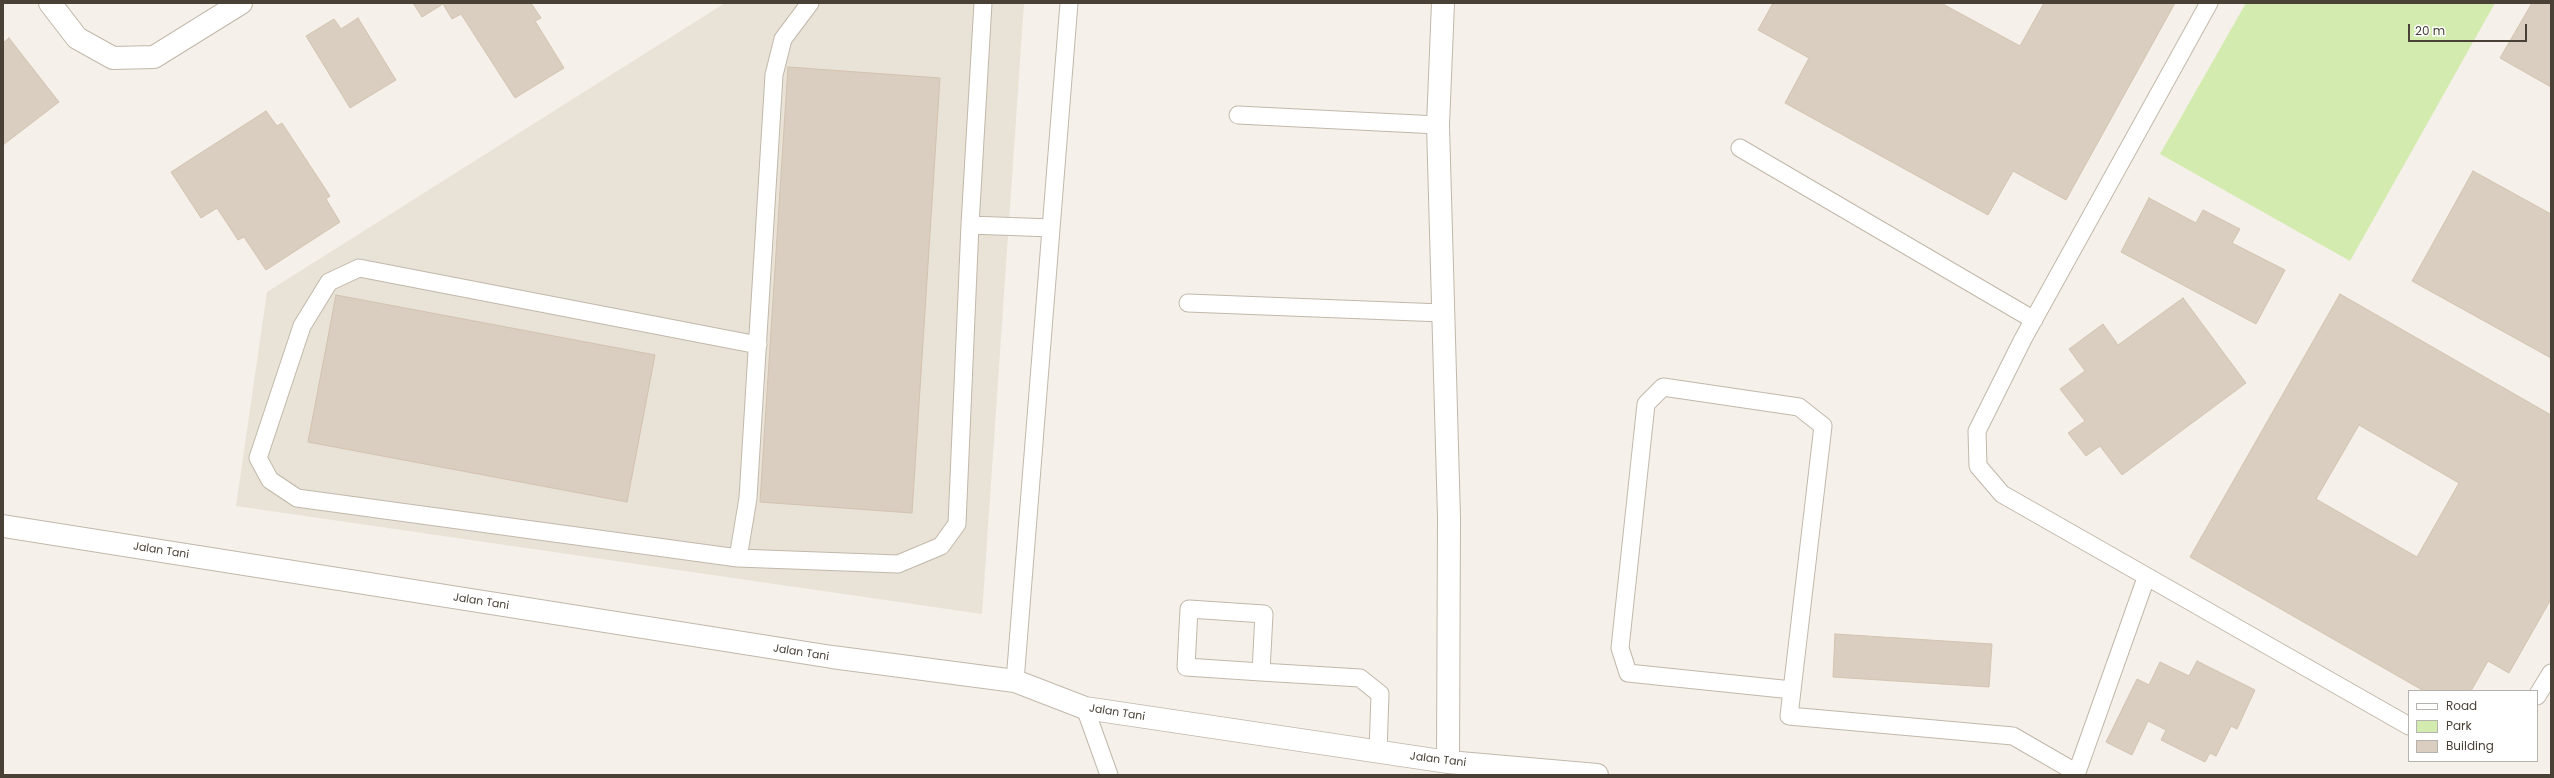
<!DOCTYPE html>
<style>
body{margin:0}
#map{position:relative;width:2554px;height:778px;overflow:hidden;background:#f5f0e9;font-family:Poppins,sans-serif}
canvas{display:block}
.frame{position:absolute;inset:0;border:4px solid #494136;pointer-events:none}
.legend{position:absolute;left:2408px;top:690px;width:130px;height:72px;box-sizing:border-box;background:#fff;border:1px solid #b6b3af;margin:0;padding:5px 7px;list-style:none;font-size:12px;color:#494136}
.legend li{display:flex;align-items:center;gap:8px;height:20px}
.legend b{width:20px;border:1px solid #b6b3af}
.scale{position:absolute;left:2408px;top:24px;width:119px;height:18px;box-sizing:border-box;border:2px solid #494136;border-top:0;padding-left:5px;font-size:12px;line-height:14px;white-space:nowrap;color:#494136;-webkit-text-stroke:3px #fff;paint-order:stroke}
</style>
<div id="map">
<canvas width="2554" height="778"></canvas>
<div class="frame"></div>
<ul class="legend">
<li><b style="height:5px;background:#fff"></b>Road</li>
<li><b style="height:11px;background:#d4ebaf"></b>Park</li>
<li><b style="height:11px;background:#dacec0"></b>Building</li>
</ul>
<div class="scale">20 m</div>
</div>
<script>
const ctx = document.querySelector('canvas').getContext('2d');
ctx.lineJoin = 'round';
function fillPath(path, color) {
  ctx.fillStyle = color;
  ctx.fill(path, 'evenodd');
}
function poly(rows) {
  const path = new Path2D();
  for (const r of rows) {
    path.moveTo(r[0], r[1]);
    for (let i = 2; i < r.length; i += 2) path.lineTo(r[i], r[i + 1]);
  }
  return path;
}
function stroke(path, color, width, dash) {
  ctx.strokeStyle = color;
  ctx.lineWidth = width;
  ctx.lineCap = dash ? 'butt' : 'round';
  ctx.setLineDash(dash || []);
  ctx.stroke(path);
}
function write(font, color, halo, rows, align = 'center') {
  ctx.font = font + ' Poppins,sans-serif';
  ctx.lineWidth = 3.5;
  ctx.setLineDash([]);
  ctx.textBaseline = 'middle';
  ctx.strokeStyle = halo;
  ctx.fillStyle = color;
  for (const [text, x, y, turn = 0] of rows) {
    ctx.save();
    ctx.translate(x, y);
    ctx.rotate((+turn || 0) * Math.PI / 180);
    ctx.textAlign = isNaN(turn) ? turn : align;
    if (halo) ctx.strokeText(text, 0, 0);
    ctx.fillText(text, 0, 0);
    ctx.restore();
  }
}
fillPath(poly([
 [725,3,1024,3,982,614,236,506,267,292]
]), '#e9e2d6');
fillPath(poly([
 [2246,3,2495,3,2350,261,2160,154]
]), '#d4ebaf');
const building = poly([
 [413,3,531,3,541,18,535,21,564,68,515,98,461,14,452,19,443,4,422,17,413,3],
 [1773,3,1941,3,2020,46,2044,3,2175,3,2066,200,2013,171,1988,215,1785,103,1809,58,1758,30,1773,3],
 [2532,3,2551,3,2551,87,2500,58,2532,3],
 [358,18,396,80,350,108,306,36,334,19,341,29,358,18],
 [9,38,59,102,3,145,3,43,9,38],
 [788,67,940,78,912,513,760,502,788,67],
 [266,111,277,126,282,123,330,196,326,199,340,222,266,270,244,237,238,240,217,208,201,218,171,172,266,111],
 [2473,171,2551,214,2551,358,2412,281,2473,171],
 [2149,198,2196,223,2203,210,2240,229,2232,243,2285,270,2256,324,2121,252,2149,198],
 [2340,294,2551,415,2551,599,2509,673,2488,661,2471,691,2424,691,2190,557,2340,294],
 [2359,425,2459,483,2417,557,2316,499,2359,425],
 [336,295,655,355,627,502,308,442,336,295],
 [2183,298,2246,383,2122,475,2100,446,2086,456,2068,433,2085,421,2060,389,2085,371,2069,349,2103,324,2118,345,2183,298],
 [1835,634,1992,644,1989,687,1833,677,1835,634],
 [2197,661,2255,690,2237,729,2231,726,2216,756,2210,753,2205,762,2161,740,2166,730,2148,721,2132,755,2106,742,2137,679,2149,685,2160,662,2189,676,2197,661]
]);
fillPath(building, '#dacec0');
stroke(building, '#d3c3b0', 1);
const service = poly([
 [810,3,783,39,774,75,748,498,738,558,898,564,941,546,957,524,970,225,983,3],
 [2209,3,2023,339,1977,431,1978,466,2002,494,2409,726],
 [1238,115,1438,125],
 [1740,148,2034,320],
 [970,225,1051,228],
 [1188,303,1442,313],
 [738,558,297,498,270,480,258,458,302,326,329,282,359,268,758,345],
 [1261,672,1264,614,1189,609,1186,667,1261,672,1360,678,1380,694,1378,752],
 [1015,681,1069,3],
 [1792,690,1628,673,1620,648,1646,404,1663,387,1799,407,1823,426,1789,716,2013,736,2077,773],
 [2537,696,2551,673],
 [1085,708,1109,775],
 [2076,775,2146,578]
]);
const minor = poly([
 [50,3,77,38,113,58,154,57,241,3],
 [1443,3,1438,125,1449,518,1448,762],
 [3,526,832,657,1015,681,1085,708,1448,762,1597,775]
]);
stroke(service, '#c1b8aa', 19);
stroke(minor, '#c1b8aa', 24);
stroke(service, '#fff', 17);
stroke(minor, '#fff', 22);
write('11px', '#494136', '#fff', [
 ["Jalan Tani",161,551,9],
 ["Jalan Tani",481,602,9],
 ["Jalan Tani",801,653,9],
 ["Jalan Tani",1117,713,9],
 ["Jalan Tani",1438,760,7]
]);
</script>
